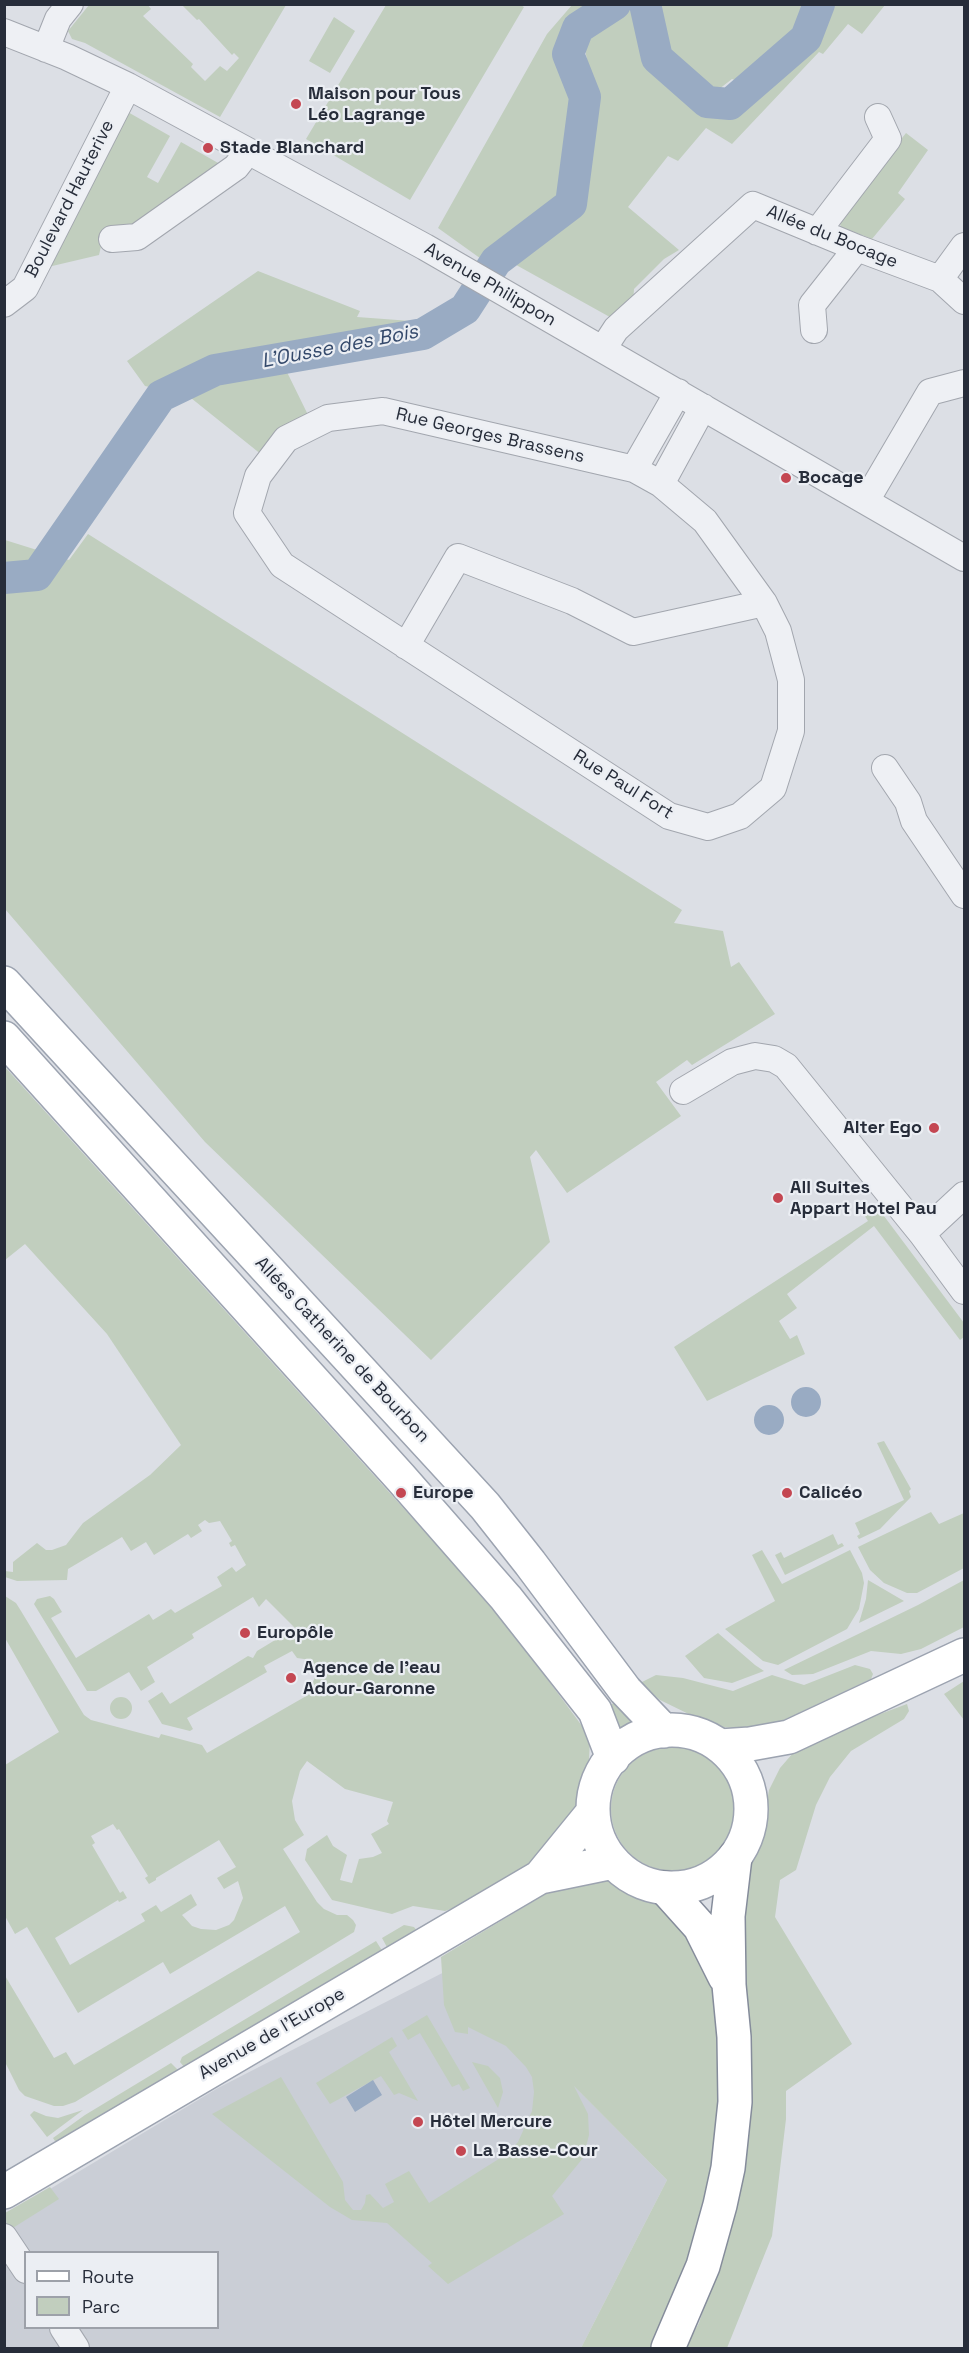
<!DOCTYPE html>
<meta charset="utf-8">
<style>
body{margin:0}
#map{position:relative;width:969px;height:2353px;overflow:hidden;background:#dcdfe5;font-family:"Space Grotesk",sans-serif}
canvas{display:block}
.frame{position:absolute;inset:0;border:6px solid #272d3a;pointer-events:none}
.legend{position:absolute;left:24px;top:2251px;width:195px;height:78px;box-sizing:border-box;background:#ebeef3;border:2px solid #9da1a9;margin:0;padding:8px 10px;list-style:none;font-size:18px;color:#272d3a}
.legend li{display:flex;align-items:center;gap:12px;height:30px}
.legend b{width:30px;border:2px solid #9da1a9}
</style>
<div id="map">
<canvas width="969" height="2353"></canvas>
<div class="frame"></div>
<ul class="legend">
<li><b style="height:8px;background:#fff"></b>Route</li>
<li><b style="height:16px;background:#c1cebe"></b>Parc</li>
</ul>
</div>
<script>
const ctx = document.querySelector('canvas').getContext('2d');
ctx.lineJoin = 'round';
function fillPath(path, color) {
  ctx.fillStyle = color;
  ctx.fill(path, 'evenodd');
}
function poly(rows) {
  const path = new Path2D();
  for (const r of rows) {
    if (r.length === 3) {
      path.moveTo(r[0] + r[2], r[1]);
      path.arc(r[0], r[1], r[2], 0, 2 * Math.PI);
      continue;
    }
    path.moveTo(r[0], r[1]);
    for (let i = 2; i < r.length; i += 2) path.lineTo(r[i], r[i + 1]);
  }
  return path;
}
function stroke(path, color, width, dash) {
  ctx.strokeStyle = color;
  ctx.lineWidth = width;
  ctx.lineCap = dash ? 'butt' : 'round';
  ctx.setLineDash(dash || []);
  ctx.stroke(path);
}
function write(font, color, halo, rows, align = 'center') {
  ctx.font = font + ' "Space Grotesk",sans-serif';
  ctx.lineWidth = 4.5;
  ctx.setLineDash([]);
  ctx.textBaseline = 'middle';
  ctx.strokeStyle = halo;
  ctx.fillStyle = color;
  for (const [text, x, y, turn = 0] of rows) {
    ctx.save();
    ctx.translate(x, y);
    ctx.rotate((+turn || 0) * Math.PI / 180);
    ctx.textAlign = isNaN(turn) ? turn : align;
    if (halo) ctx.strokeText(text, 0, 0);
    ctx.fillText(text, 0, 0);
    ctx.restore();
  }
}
fillPath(poly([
 [456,1966,667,2180,581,2348,5,2348,5,2216,218,2088],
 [26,2252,218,2252,218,2328,26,2328]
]), '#caced6');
fillPath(poly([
 [519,4,524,7,410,200,306,139,386,5],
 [89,5,148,5,151,9,143,16,193,64,191,67,205,81,220,66,227,71,239,58,234,53,232,55,199,19,197,20,182,5,286,5,220,117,85,43,72,39,68,31],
 [572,5,587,5,569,22,561,43,570,91,571,139,568,176,562,199,543,218,492,249,484,261,438,228,547,34],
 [655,5,655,4,807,5,805,19,794,35,744,83,732,79,714,93,673,59],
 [828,5,885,5,862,34,848,24,823,54,819,52,732,144,706,128,678,161,668,156,628,207,679,250,664,259,634,289,633,304,617,321,509,261,565,223,581,202,589,166,595,104,583,38,596,24,628,6,636,10,649,60,697,110,717,118,731,117,815,40],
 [334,17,355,31,330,73,309,61],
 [126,111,170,136,147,177,158,183,181,142,227,168,145,225,105,229,99,255,48,267],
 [906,133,928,150,898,193,905,199,872,239,841,227,839,221,840,216],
 [258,271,360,311,357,317,411,321,246,357,203,362,181,372,158,389,145,386,127,361],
 [285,368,310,419,262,455,191,398,181,399,209,382],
 [88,534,682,910,674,923,723,931,731,967,739,962,775,1014,692,1065,687,1060,656,1082,681,1116,567,1193,536,1150,530,1157,550,1242,431,1360,205,1142,5,909,5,540,69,560],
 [5,1067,444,1553,514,1634,585,1730,590,1740,589,1760,577,1805,530,1865,473,1901,445,1911,413,1906,392,1914,332,1900,305,1860,307,1849,327,1835,333,1846,347,1855,340,1880,352,1883,359,1859,373,1857,382,1853,371,1834,389,1824,387,1821,393,1802,345,1789,307,1761,300,1771,292,1801,295,1820,304,1835,283,1849,317,1902,324,1909,337,1915,347,1915,353,1920,356,1925,354,1932,75,2102,63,2106,54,2106,25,2096,19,2090,5,2062,4,1974,54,2058,66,2052,74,2065,300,1932,285,1906,170,1974,163,1962,78,2013,27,1927,15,1934,5,1916,5,1765,59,1732,5,1638,5,1596,16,1603,21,1611,84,1715,91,1720,159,1738,161,1734,202,1745,207,1753,315,1691,312,1684,318,1671,311,1660,297,1658,292,1651,264,1666,267,1672,187,1718,193,1729,190,1731,162,1724,148,1701,162,1692,170,1704,248,1656,253,1658,257,1651,295,1628,266,1599,259,1607,253,1597,192,1634,194,1638,147,1667,155,1682,141,1691,129,1672,96,1691,87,1691,34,1604,37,1599,50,1596,54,1599,62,1612,51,1618,76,1658,149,1614,153,1620,171,1609,175,1613,222,1586,217,1577,232,1567,236,1572,246,1565,235,1545,231,1547,229,1543,232,1541,220,1521,209,1523,205,1520,198,1525,202,1531,191,1538,188,1534,154,1555,146,1542,131,1551,122,1537,68,1569,67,1580,17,1581,5,1577,5,1571,13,1572,13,1562,37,1543,46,1550,52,1550,66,1545,83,1523,150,1475,181,1445,107,1334,25,1244,5,1260],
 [113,1824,117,1830,119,1829,148,1876,145,1878,149,1884,156,1880,156,1878,219,1840,236,1867,217,1878,224,1889,238,1881,243,1898,234,1920,229,1925,216,1930,201,1929,192,1926,182,1915,197,1905,191,1894,161,1912,156,1905,141,1914,145,1921,70,1965,55,1938,118,1900,119,1902,127,1898,123,1891,120,1893,92,1845,95,1843,91,1836],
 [875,1204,964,1323,964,1337,960,1340,874,1226,787,1294,797,1308,779,1321,790,1339,797,1335,805,1354,707,1401,674,1347,868,1221,861,1210],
 [884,1441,911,1489,909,1491,911,1497,880,1529,859,1539,857,1536,860,1534,855,1523,904,1500,877,1443],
 [931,1512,939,1524,964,1513,964,1568,917,1593,907,1593,884,1583,870,1570,858,1547],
 [833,1534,838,1545,842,1543,844,1546,785,1575,775,1555,781,1552,784,1558],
 [762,1550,782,1584,850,1550,862,1573,864,1583,859,1609,847,1629,778,1665,763,1661,725,1629,775,1601,752,1555],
 [868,1580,904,1601,859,1623,866,1599],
 [964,1580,964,1627,921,1649,901,1654,871,1651,813,1674,792,1675,784,1670,918,1605],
 [718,1633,755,1665,764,1671,732,1683,704,1678,685,1656],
 [855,1665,870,1669,873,1674,871,1679,769,1727,746,1729,723,1727,705,1722,660,1700,640,1683,656,1675,683,1678,733,1691,772,1675,804,1685],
 [964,1681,964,1720,944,1694],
 [121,1708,11],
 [621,1698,638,1721,617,1732,603,1710],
 [907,1704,909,1711,904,1719,851,1751,830,1777,816,1805,796,1870,780,1880,775,1917,852,2044,786,2091,786,2119,772,2236,727,2348,685,2348,699,2323,729,2230,746,2156,749,2069,739,1926,744,1877,761,1835,769,1790,780,1768,793,1753,808,1741],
 [673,1809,62],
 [605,1879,662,1903,677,1916,704,1961,714,1994,722,2077,716,2146,702,2218,679,2289,651,2348,581,2348,667,2180,574,2086,588,2114,589,2135,583,2158,552,2196,564,2214,448,2284,428,2266,432,2263,387,2223,352,2220,330,2207,212,2114,281,2077,343,2182,345,2200,353,2210,361,2210,365,2203,366,2195,370,2194,383,2208,394,2202,385,2184,409,2171,429,2203,505,2155,518,2142,532,2111,534,2092,532,2077,526,2067,506,2046,468,2027,468,2034,455,2032,444,2005,441,1957,557,1887],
 [404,1925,414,1927,417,1931,388,1949,382,1938],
 [376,1941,383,1952,185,2068,180,2062,182,2057],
 [427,2015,470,2088,463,2091,459,2084,452,2087,420,2033,408,2040,402,2030],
 [392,2037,397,2046,389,2052,418,2101,399,2093,394,2095,381,2076,330,2104,316,2083],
 [472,2062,488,2066,500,2078,503,2092,498,2108],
 [171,2063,179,2071,62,2141,55,2141,53,2138,85,2115],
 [83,2110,47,2137,30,2115,34,2111,46,2116,58,2118],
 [50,2187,59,2199,8,2231,5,2213]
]), '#c1cebe');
fillPath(poly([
 [806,1402,15],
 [769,1420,15],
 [373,2080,382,2095,355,2112,346,2097]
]), '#99abc3');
stroke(poly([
 [645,4,657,58,707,102,730,104,806,38,819,4],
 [4,578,37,575,161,396,215,370,423,334,465,309,496,261,571,204,585,97,568,54,578,28,615,4]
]), '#99abc3', 32);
const minor = poly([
 [4,32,67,57,128,86,425,247,964,558],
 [46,49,58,19,70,4],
 [817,232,888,139,878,117],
 [112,239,137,237,236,167,247,153],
 [940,279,964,246],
 [4,304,25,288,128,86],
 [814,330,812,305,857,248],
 [603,349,616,329,753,205,857,248,940,279,964,301],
 [383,411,634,469,661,484,705,521,764,603,778,631,791,680,791,731,773,788,740,816,708,827,669,816,282,565,247,513,258,476,286,439,328,418,383,411],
 [634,469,678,392],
 [661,484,703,407],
 [866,501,930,392,964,383],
 [406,646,458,557,572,601,633,632,764,603],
 [885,768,908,802,914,821,964,895],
 [683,1091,732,1062,755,1056,774,1059,786,1066,922,1234,964,1291],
 [922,1234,964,1195],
 [4,2237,26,2270],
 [63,2328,76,2348]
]);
const major = poly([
 [4,983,485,1506,530,1563,625,1690,664,1731],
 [4,1038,401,1478,506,1598,595,1711,613,1758],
 [672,1809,79],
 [720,1746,750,1744,789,1737,964,1655],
 [540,1877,593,1812],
 [4,2192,540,1877,613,1862]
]);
const highway = poly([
 [665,1888,700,1927,725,1977],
 [668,2348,703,2266,720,2205,728,2168,735,2102,734,2037,729,1985,728,1916,735,1857]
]);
stroke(minor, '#a2a6ae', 28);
stroke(major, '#9ca3b0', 36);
stroke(highway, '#858c9b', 36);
stroke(minor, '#eef0f4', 26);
stroke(major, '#fff', 33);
stroke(highway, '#fff', 33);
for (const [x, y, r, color] of [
 [296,104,6,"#c44752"],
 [208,148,6,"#c44752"],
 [786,478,6,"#c44752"],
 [934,1128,6,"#c44752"],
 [778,1198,6,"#c44752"],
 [401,1493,6,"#c44752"],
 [787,1493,6,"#c44752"],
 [245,1633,6,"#c44752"],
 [291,1678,6,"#c44752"],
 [418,2122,6,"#c44752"],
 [461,2151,6,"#c44752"]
]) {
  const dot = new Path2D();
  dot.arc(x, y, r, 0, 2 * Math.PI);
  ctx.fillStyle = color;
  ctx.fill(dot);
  stroke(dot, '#ebeef3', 2);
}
write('bold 18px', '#272d3a', '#ebeef3', [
 ["Maison pour Tous",308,94],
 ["Léo Lagrange",308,115],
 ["Stade Blanchard",220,148],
 ["Bocage",798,478],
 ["Alter Ego",922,1128,"right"],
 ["All Suites",790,1188],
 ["Appart Hotel Pau",790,1209],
 ["Europe",413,1493],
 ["Calicéo",799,1493],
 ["Europôle",257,1633],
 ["Agence de l'eau",303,1668],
 ["Adour-Garonne",303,1689],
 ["Hôtel Mercure",430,2122],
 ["La Basse-Cour",473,2151]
], 'left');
write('18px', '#272d3a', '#ebeef3', [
 ["Boulevard Hauterive",70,199,-63],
 ["Allée du Bocage",832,237,22],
 ["Avenue Philippon",490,285,30],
 ["Rue Georges Brassens",490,436,13],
 ["Rue Paul Fort",623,785,32],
 ["Allées Catherine de Bourbon",342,1350,47],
 ["Avenue de l'Europe",272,2034,-30]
]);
write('italic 20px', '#34496b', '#ebeef3', [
 ["L'Ousse des Bois",340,347,-11]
]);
</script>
